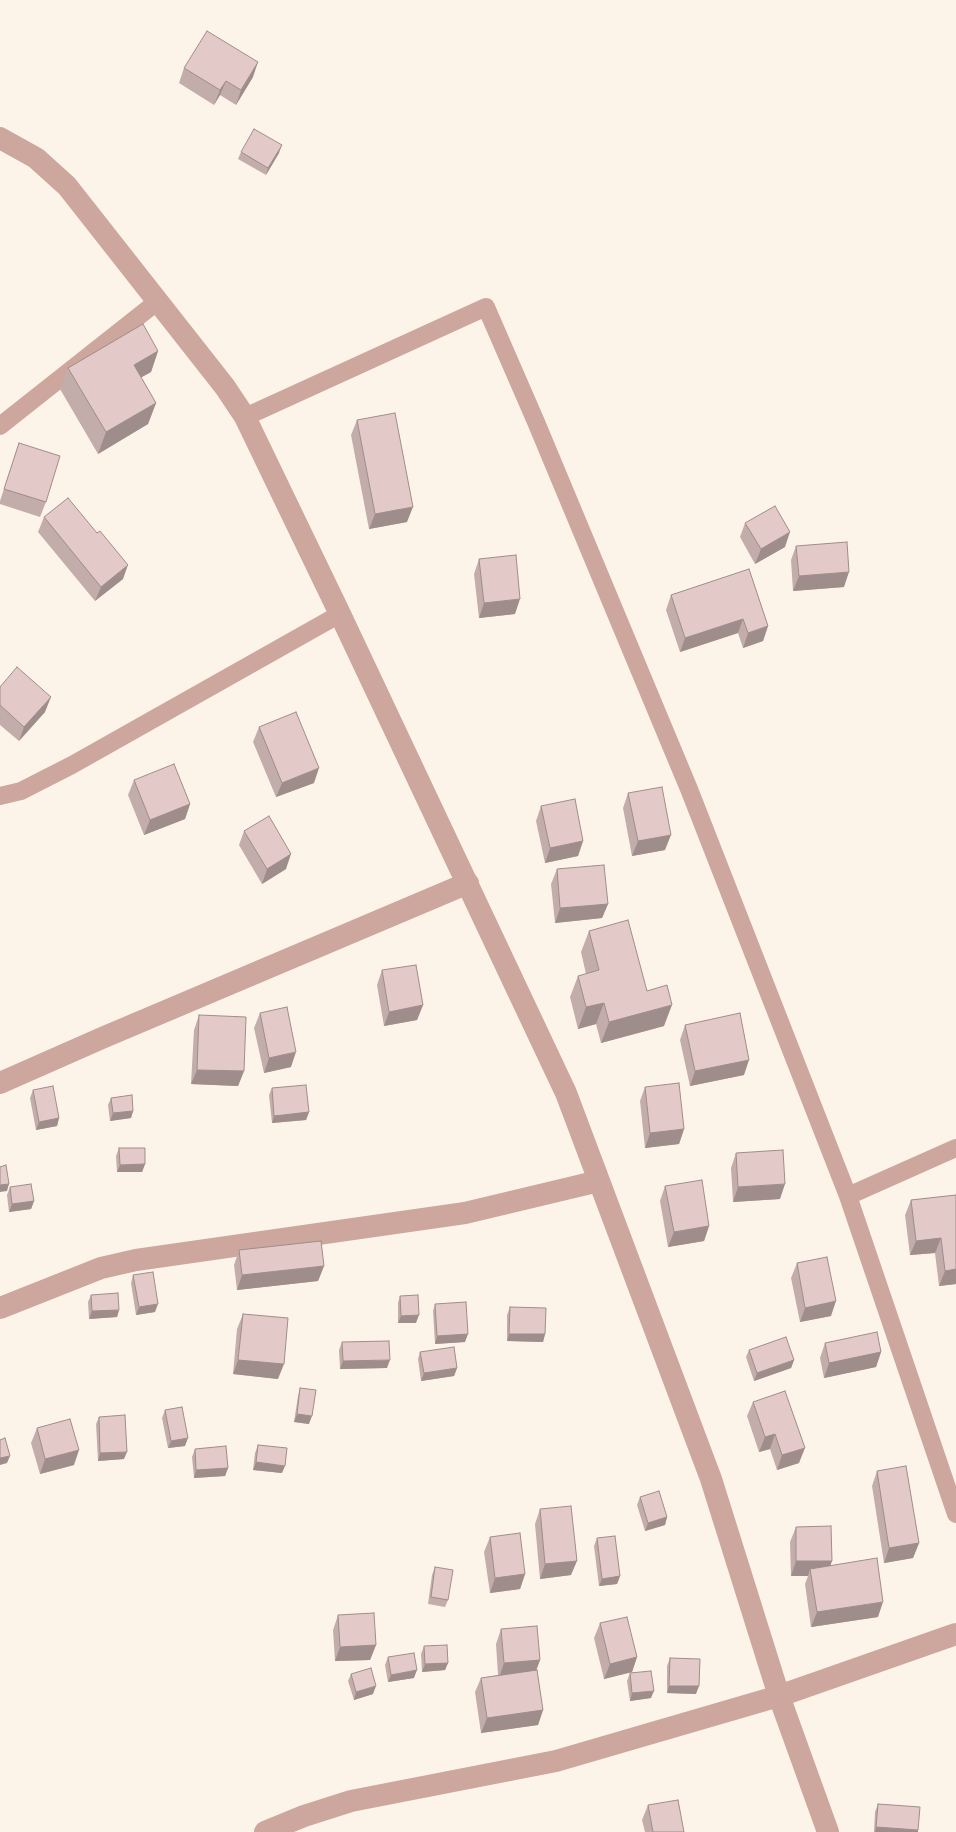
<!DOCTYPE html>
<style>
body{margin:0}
canvas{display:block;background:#fdf4e9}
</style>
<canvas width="956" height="1832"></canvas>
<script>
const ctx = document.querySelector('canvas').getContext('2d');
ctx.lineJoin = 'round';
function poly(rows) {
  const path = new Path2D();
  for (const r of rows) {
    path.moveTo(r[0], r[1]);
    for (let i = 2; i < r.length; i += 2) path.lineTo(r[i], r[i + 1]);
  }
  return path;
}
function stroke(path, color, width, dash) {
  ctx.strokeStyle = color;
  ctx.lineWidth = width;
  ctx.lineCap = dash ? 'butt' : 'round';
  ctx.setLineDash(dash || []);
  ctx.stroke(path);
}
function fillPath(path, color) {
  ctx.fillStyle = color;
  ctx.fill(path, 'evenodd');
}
stroke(poly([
 [245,417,486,307,536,422,689,789,848,1196,956,1514],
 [0,426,158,301],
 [0,796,21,791,72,765,340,614],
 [848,1196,956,1148]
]), '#cda79d', 18);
stroke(poly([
 [0,138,36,158,67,186,225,387,245,417,340,614,566,1093,711,1479,779,1696,828,1832],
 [0,1083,102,1038,468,883],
 [0,1308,101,1268,136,1260,465,1213,599,1181],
 [265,1832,304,1816,351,1801,556,1761,779,1696,956,1634]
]), '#cda79d', 22);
fillPath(poly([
 [184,68,253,77,236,105,220,95,214,105,179,83],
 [241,152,279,153,266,175,238,159],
 [158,351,151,372,141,377,156,403,148,424,98,454,60,389,68,368],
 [357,420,407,522,369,529,351,435],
 [19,443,46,502,40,517,0,504,0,501],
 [44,517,123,579,95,601,38,532],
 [745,523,785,547,755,564,740,537],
 [796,546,844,587,793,591,791,560],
 [479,559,515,614,479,618,474,574],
 [671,595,768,626,763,641,743,648,738,633,680,652,666,610],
 [0,687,45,712,19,741,0,725],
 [259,727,314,783,276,797,253,742],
 [134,780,190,804,185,819,144,835,128,795],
 [628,793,665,850,632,856,623,808],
 [541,806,583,841,578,856,545,863,536,821],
 [244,831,286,869,262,884,239,845],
 [557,869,608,904,602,918,555,923,551,884],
 [589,931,647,991,664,1026,601,1043,596,1024,578,1029,570,997,578,976,586,974,581,952],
 [382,970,423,1005,417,1020,384,1026,377,985],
 [260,1013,291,1067,264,1073,254,1028],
 [199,1015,244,1071,238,1086,191,1084,194,1030],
 [685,1025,744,1075,690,1086,680,1040],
 [645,1087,684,1129,679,1144,645,1148,640,1101],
 [272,1088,309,1112,306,1120,272,1123,269,1095],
 [33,1090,59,1118,57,1126,36,1130,30,1098],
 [111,1098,133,1111,131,1118,110,1121,108,1105],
 [119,1148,145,1164,142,1172,117,1172,116,1156],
 [736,1153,780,1199,733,1202,731,1168],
 [665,1186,709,1226,704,1241,668,1247,660,1201],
 [10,1187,34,1201,31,1209,9,1212,7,1195],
 [956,1195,956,1284,939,1286,935,1253,910,1255,905,1215,911,1200],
 [239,1250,324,1266,318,1281,237,1290,234,1265],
 [797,1263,831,1316,800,1322,791,1278],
 [133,1275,155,1312,136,1315,131,1283],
 [91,1295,119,1310,117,1317,89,1319,88,1302],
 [400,1296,416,1323,398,1323,398,1303],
 [435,1304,465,1342,435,1344,433,1311],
 [510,1307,545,1334,543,1342,507,1341,507,1315],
 [243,1314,278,1379,233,1374,237,1329],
 [342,1342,387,1368,340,1369,339,1350],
 [825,1343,881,1352,876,1367,824,1378,820,1358],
 [749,1350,794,1360,791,1368,754,1381,746,1357],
 [420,1352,457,1368,454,1376,421,1381,418,1359],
 [300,1388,309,1424,294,1422,298,1396],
 [753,1402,799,1463,777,1470,770,1449,759,1452,747,1416],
 [165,1410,185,1446,168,1448,162,1418],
 [99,1417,124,1459,98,1461,96,1424],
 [37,1428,74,1465,40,1474,31,1443],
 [258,1445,282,1473,253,1470,255,1453],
 [195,1449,228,1468,225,1476,194,1478,192,1457],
 [877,1471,919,1543,913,1558,884,1563,872,1486],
 [640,1497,667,1517,665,1525,645,1531,637,1505],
 [540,1509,571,1575,540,1579,535,1524],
 [796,1527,831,1566,878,1617,811,1627,805,1584,808,1576,791,1576,790,1542],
 [490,1537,525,1574,520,1589,490,1593,484,1552],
 [597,1538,620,1576,617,1584,599,1586,594,1546],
 [435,1567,448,1600,445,1607,428,1604,432,1575],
 [338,1615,376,1645,370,1660,335,1661,333,1630],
 [600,1623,637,1657,632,1672,604,1679,594,1638],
 [501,1629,540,1660,536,1670,543,1710,538,1725,481,1733,475,1692,481,1678,498,1675,496,1644],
 [424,1646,448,1663,445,1670,422,1672,421,1654],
 [388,1657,414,1678,388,1682,385,1665],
 [670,1658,696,1694,667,1693,667,1666],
 [630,1673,651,1698,630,1701,627,1681],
 [351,1674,373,1694,354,1700,348,1681],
 [878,1804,918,1832,874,1832,875,1812],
 [648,1805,684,1832,645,1832,642,1820]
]), '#c3adab');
fillPath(poly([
 [258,62,253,77,236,105,241,90],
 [226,81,220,95,214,105,220,90],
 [282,145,279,153,266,175,268,168],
 [158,351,151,372,126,386,134,365],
 [156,403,148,424,98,454,106,432],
 [413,507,407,522,369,529,375,514],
 [790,532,785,547,755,564,761,549],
 [128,565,123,579,95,601,101,587],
 [849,572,844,587,793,591,799,576],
 [520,599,515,614,479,618,484,603],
 [743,619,738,633,680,652,685,638],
 [768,626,763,641,743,648,748,633],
 [51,697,45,712,19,741,24,727],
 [319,768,314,783,276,797,282,783],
 [190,804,185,819,144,835,150,820],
 [671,835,665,850,632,856,638,841],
 [583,841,578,856,545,863,550,848],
 [291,854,286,869,262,884,267,869],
 [608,904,602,918,555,923,560,908],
 [604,1003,596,1024,578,1029,586,1007],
 [423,1005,417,1020,384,1026,389,1012],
 [672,1005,664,1026,601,1043,609,1022],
 [296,1052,291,1067,264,1073,269,1058],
 [749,1060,744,1075,690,1086,695,1071],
 [197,1070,244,1071,238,1086,191,1084],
 [133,1111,131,1118,110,1121,113,1113],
 [309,1112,306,1120,272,1123,274,1116],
 [59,1118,57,1126,36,1130,39,1122],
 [684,1129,679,1144,645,1148,650,1133],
 [145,1164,142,1172,117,1172,120,1165],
 [9,1184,7,1191,0,1192,0,1185],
 [785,1184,780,1199,733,1202,738,1187],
 [34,1201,31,1209,9,1212,12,1204],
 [709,1226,704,1241,668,1247,674,1232],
 [941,1238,935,1253,910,1255,916,1241],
 [324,1266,318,1281,237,1290,242,1275],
 [956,1269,956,1284,939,1286,945,1271],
 [836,1301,831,1316,800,1322,805,1308],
 [158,1304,155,1312,136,1315,139,1307],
 [119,1310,117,1317,89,1319,92,1311],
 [419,1315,416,1323,398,1323,401,1316],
 [468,1334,465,1342,435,1344,437,1336],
 [509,1334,545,1334,543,1342,507,1341],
 [881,1352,876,1367,824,1378,829,1363],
 [238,1360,284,1364,278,1379,233,1374],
 [390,1360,387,1368,340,1369,343,1361],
 [794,1360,791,1368,754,1381,757,1373],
 [457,1368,454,1376,421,1381,424,1373],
 [297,1414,312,1416,309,1424,294,1422],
 [775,1434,770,1449,759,1452,765,1437],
 [188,1438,185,1446,168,1448,171,1441],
 [805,1448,799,1463,777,1470,782,1455],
 [79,1450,74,1465,40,1474,45,1459],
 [127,1452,124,1459,98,1461,100,1453],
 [10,1456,7,1463,0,1465,0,1458],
 [256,1462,285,1466,282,1473,253,1470],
 [228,1468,225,1476,194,1478,196,1470],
 [667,1517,665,1525,645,1531,648,1523],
 [919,1543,913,1558,884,1563,889,1548],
 [577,1561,571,1575,540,1579,545,1564],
 [796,1561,832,1561,827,1576,810,1569,808,1576,791,1576],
 [525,1574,520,1589,490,1593,495,1578],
 [620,1576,617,1584,599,1586,602,1579],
 [883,1602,878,1617,811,1627,817,1612],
 [376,1645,370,1660,335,1661,340,1647],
 [637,1657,632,1672,604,1679,610,1664],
 [540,1660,535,1674,499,1678,504,1663],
 [448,1663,445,1670,422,1672,425,1664],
 [417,1670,414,1678,388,1682,391,1675],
 [376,1686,373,1694,354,1700,356,1692],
 [669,1686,699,1686,696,1694,667,1693],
 [654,1691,651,1698,630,1701,632,1693],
 [543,1710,538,1725,481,1733,487,1718],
 [876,1827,918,1830,918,1832,875,1832]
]), '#9f8d8b');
const building = poly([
 [207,31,258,62,241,90,226,81,220,90,184,68,207,31],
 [254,129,282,145,268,168,241,152,254,129],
 [143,324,158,351,134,365,156,403,106,432,68,368,143,324],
 [395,413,413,507,375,514,357,420,395,413],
 [19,443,60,456,46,502,4,489,19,443],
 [68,498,97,533,100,531,128,565,101,587,44,517,68,498],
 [775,506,790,532,761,549,745,523,775,506],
 [847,542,849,572,799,576,796,546,847,542],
 [516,555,520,599,484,603,479,559,516,555],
 [749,569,768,626,748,633,743,619,685,638,671,595,749,569],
 [17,667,51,697,24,727,0,705,0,687,17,667],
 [296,712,319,768,282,783,259,727,296,712],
 [174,764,190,804,150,820,134,780,174,764],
 [662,787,671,835,638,841,628,793,662,787],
 [575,799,583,841,550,848,541,806,575,799],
 [269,816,291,854,267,869,244,831,269,816],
 [604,865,608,904,560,908,557,869,604,865],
 [628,920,647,991,667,985,672,1005,609,1022,604,1003,586,1007,578,976,599,970,589,931,628,920],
 [416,965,423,1005,389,1012,382,970,416,965],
 [287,1007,296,1052,269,1058,260,1013,287,1007],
 [740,1013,749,1060,695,1071,685,1025,740,1013],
 [199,1015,246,1017,244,1071,197,1070,199,1015],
 [679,1083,684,1129,650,1133,645,1087,679,1083],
 [306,1085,309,1112,274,1116,272,1088,306,1085],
 [53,1086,59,1118,39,1122,33,1090,53,1086],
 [132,1095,133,1111,113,1113,111,1098,132,1095],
 [119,1148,145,1148,145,1164,120,1165,119,1148],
 [783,1150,785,1184,738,1187,736,1153,783,1150],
 [6,1165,9,1184,0,1185,0,1167,6,1165],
 [702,1180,709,1226,674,1232,665,1186,702,1180],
 [31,1184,34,1201,12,1204,10,1187,31,1184],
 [956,1195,956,1269,945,1271,941,1238,916,1241,911,1200,956,1195],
 [321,1241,324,1266,242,1275,239,1250,321,1241],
 [827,1257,836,1301,805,1308,797,1263,827,1257],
 [153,1272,158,1304,139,1307,133,1275,153,1272],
 [118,1293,119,1310,92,1311,91,1295,118,1293],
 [418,1295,419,1315,401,1316,400,1296,418,1295],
 [466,1302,468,1334,437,1336,435,1304,466,1302],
 [510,1307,546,1308,545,1334,509,1334,510,1307],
 [243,1314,288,1318,284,1364,238,1360,243,1314],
 [877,1332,881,1352,829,1363,825,1343,877,1332],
 [786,1337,794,1360,757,1373,749,1350,786,1337],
 [389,1341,390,1360,343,1361,342,1342,389,1341],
 [454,1347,457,1368,424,1373,420,1352,454,1347],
 [300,1388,316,1390,312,1416,297,1414,300,1388],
 [785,1391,805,1448,782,1455,775,1434,765,1437,753,1402,785,1391],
 [182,1407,188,1438,171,1441,165,1410,182,1407],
 [125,1415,127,1452,100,1453,99,1417,125,1415],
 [70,1419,79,1450,45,1459,37,1428,70,1419],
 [5,1438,10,1456,0,1458,0,1440,5,1438],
 [258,1445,287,1448,285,1466,256,1462,258,1445],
 [226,1446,228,1468,196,1470,195,1449,226,1446],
 [906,1466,919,1543,889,1548,877,1471,906,1466],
 [659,1491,667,1517,648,1523,640,1497,659,1491],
 [571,1506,577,1561,545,1564,540,1509,571,1506],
 [831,1526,832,1561,796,1561,796,1527,831,1526],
 [520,1533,525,1574,495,1578,490,1537,520,1533],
 [615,1536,620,1576,602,1579,597,1538,615,1536],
 [877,1558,883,1602,817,1612,810,1569,877,1558],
 [435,1567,453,1570,448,1600,431,1597,435,1567],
 [374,1613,376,1645,340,1647,338,1615,374,1613],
 [627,1617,637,1657,610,1664,600,1623,627,1617],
 [537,1626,540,1660,504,1663,501,1629,537,1626],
 [447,1645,448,1663,425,1664,424,1646,447,1645],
 [414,1653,417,1670,391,1675,388,1657,414,1653],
 [670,1658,700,1659,699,1686,669,1686,670,1658],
 [371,1668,376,1686,356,1692,351,1674,371,1668],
 [537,1670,543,1710,487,1718,481,1678,537,1670],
 [651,1671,654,1691,632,1693,630,1673,651,1671],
 [678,1800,684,1832,653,1832,648,1805,678,1800],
 [878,1804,920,1807,918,1830,876,1827,878,1804]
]);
fillPath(building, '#e3c9c7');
stroke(building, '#9f8d8b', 1);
</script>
